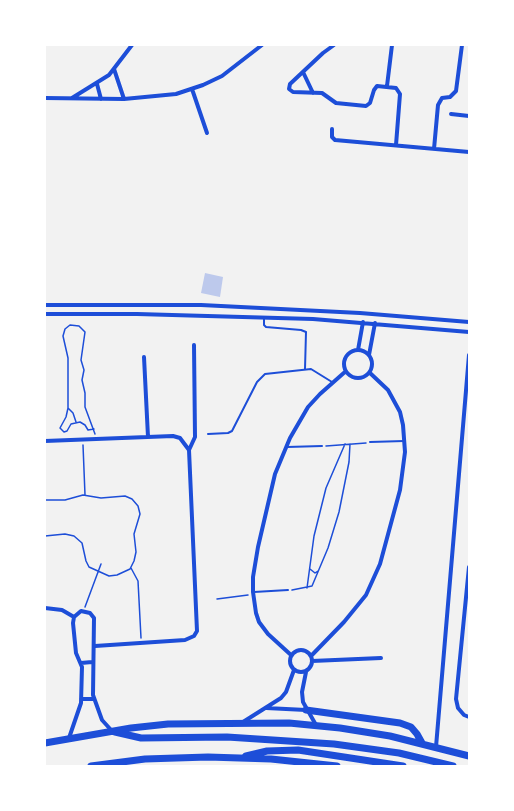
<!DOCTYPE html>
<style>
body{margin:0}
#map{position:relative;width:514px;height:811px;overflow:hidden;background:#f2f2f2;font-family:"Varela Round",sans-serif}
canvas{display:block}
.frame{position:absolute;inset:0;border:46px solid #fff;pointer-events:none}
</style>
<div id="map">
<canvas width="514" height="811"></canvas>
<div class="frame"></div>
</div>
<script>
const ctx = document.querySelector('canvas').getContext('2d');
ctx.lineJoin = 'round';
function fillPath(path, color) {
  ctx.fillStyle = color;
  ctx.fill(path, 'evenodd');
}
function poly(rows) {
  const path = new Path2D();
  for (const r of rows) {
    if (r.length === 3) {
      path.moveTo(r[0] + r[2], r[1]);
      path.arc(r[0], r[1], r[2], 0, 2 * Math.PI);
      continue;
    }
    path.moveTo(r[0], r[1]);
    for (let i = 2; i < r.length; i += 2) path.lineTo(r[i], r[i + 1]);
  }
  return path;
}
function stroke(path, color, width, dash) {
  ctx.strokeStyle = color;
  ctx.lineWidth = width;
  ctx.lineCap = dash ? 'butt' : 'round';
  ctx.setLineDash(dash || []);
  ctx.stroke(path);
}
fillPath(poly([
 [205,273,223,277,220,297,201,293]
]), '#bdc9ec');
stroke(poly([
 [68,408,73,413,76,422],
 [94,429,88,430,85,425,80,422,71,424,67,431,64,432,60,428,66,417,68,408,68,358,63,336,65,329,70,325,79,326,85,332,81,360,84,370,82,380,85,393,85,407,95,434],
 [83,445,85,495],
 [326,446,366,443],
 [45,500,65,500,83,495,101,498,125,496,132,499,138,506,140,514,134,534,136,552,134,561,130,569,117,575,109,576,89,567,86,561,82,543,74,536,65,534,45,536],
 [131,568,138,581,141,638],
 [310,569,315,573,318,571],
 [307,588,314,536,326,488,345,444],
 [292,590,312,586,328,548,339,512,349,462,350,444],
 [217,599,248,595],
 [85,607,101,564]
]), '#1d4ed8', 1.5);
stroke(poly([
 [264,318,264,325,266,327,301,330,306,332,305,369],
 [208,434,228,433,232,431,257,382,265,374,311,369,332,382],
 [370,442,404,441],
 [287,447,322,446],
 [254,592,288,590]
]), '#1d4ed8', 2);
stroke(poly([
 [334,45,323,53,290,84,289,89,293,92,322,93,336,103,366,106,370,103,374,90,377,86,396,88,400,94,396,145],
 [114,69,124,99],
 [303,72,313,93],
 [97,84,101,99],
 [387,86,392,45],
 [192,89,207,133],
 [45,98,124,99,176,94,203,85,222,76,262,45],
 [72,98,109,75,132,45],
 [451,114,469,116],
 [332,129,332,137,335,140,469,152],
 [434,149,438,105,442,98,450,97,456,91,462,45],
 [45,305,201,305,360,313,469,322],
 [45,314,137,314,313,319,469,332],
 [358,350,363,322],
 [358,364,14],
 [369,355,375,323],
 [144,357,148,437],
 [45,441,173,436,180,438,189,450,197,631,194,636,185,640,95,646],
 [189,450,195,437,194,345],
 [469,567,456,699,458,708,464,715,469,717],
 [45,608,62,610,74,617],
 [301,661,11],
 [291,655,268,634,259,622,256,613,253,592,253,577,258,547,275,474,290,438,308,407,320,394,346,371],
 [311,656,344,622,366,595,380,564,400,490,405,452,403,425,400,412,388,390,370,373],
 [312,661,381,658],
 [81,663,92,662],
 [306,672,302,692,303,702,316,725],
 [81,699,94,699],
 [266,708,306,710],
 [243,722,281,698,286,692,294,670],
 [69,738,81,703,82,667,76,653,73,623,74,617,81,611,90,613,94,618,93,695,102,720,112,731],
 [436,747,469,355]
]), '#1d4ed8', 4);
stroke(poly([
 [306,710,400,723,411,727,417,734,422,743],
 [115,732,141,738,227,737,334,744,399,753,453,766],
 [45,743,131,728,168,724,289,723,340,728,390,736,469,756],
 [246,756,267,751,298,750,403,766],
 [91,766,145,759,208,757,271,759,337,766]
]), '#1d4ed8', 7);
</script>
